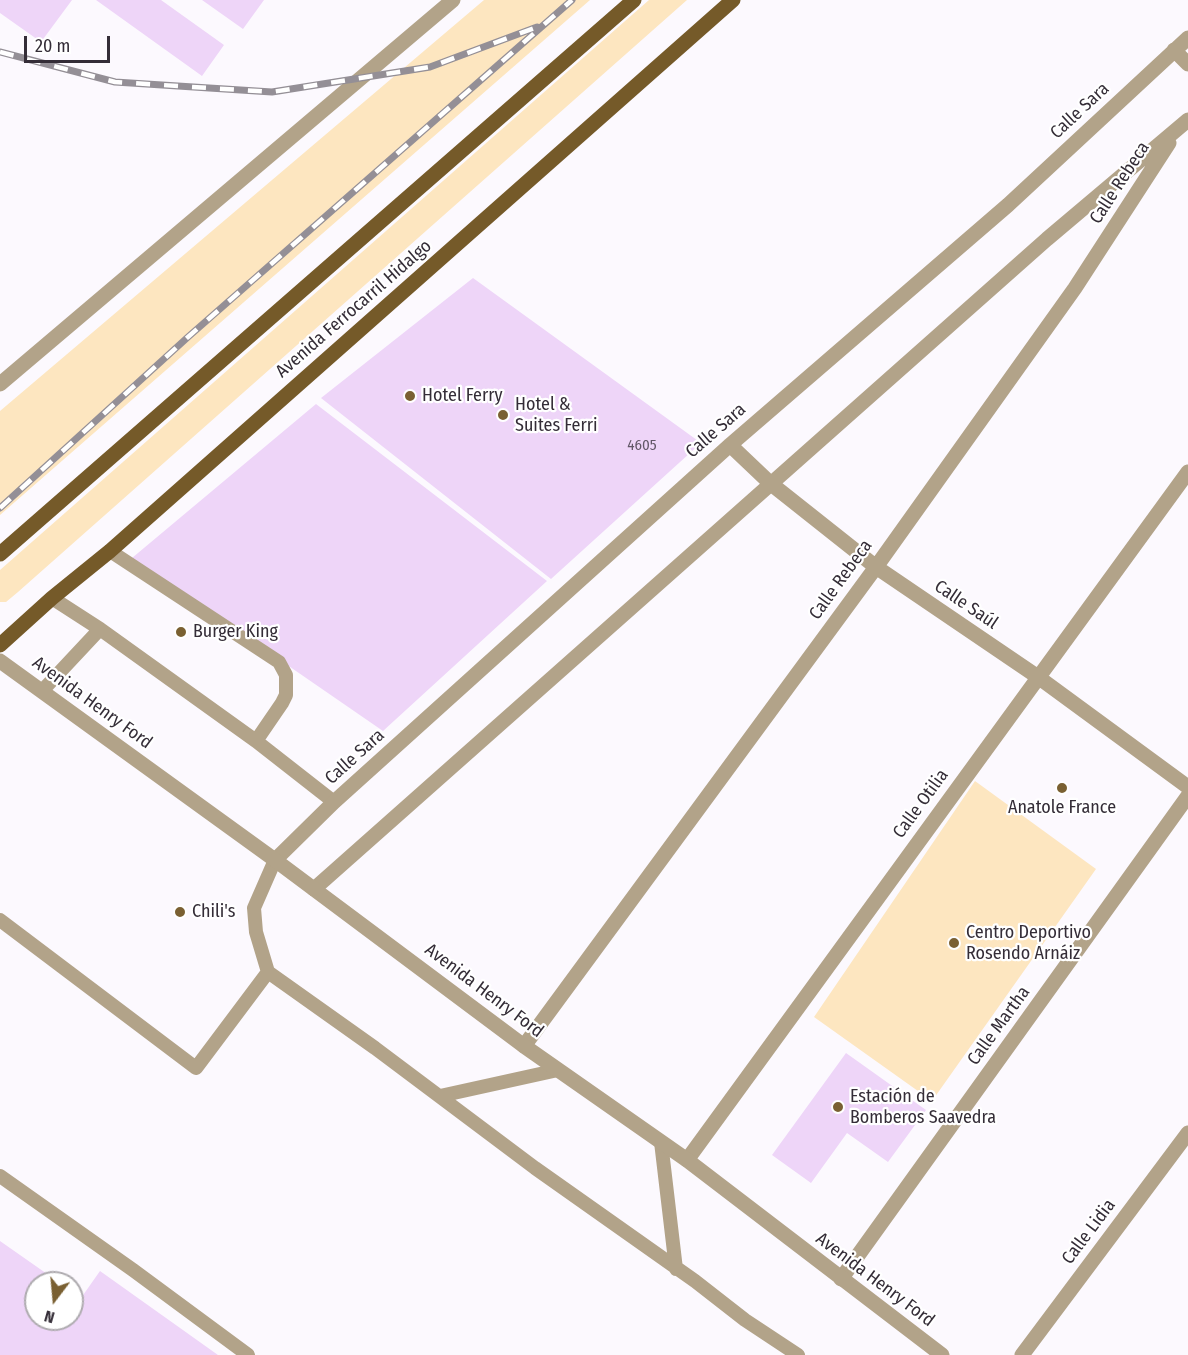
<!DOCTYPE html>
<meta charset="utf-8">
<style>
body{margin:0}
#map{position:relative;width:1188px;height:1355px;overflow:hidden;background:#fcf9fe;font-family:"Fira Sans Condensed",sans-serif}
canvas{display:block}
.north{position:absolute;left:24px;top:1271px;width:60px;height:60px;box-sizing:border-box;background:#fff;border:2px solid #aeabaf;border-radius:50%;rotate:196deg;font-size:16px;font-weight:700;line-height:24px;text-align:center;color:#342d37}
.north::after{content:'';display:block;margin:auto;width:21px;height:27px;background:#7a6032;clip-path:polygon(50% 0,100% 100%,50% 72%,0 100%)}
.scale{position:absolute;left:24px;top:36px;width:86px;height:27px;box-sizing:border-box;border:3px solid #342d37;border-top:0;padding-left:8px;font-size:18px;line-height:21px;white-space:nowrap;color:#342d37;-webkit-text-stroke:4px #fff;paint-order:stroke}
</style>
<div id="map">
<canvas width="1188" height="1355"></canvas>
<div class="north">N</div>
<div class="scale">20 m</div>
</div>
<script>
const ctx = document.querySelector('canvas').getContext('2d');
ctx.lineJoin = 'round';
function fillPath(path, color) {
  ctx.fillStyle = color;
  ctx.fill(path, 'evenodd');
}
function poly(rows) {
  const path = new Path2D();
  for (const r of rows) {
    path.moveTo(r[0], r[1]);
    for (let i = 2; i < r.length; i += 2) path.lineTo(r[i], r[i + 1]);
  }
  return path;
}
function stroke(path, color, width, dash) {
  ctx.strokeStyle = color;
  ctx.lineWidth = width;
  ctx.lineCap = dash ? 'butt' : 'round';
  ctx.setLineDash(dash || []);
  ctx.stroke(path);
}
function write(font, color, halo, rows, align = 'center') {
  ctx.font = font + ' "Fira Sans Condensed",sans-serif';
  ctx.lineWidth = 4.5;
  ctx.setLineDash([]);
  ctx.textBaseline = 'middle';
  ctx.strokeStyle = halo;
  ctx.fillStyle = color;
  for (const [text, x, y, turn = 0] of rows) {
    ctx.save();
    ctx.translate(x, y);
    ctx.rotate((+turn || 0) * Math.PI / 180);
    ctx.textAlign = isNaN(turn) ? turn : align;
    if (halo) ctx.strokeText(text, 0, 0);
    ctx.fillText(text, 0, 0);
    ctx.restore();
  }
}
fillPath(poly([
 [484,0,590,0,0,515,0,411],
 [649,0,687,0,18,592,6,602,0,602,0,570],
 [975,781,1096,869,932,1101,814,1017]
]), '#fde6c0');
fillPath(poly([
 [0,0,72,0,41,42,0,13],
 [96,0,161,0,224,45,202,76],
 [202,0,264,0,243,29],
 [473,278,701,443,551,579,321,398],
 [316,404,547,581,383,731,132,558],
 [846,1053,926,1110,888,1162,847,1133,811,1183,772,1155],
 [0,1241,60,1283,36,1283,36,1319,72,1319,72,1292,81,1298,100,1271,218,1355,0,1355]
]), '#eed5f8');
stroke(poly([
 [110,551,279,662,286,675,286,695,282,703,256,741],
 [52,598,100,629,256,741,334,802],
 [42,691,100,629],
 [275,860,254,908,256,932,268,972,375,1048,535,1168,695,1281,745,1320,798,1355],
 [0,920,196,1068,268,972],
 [440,1096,558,1070],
 [661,1142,676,1269],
 [0,1176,133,1270,248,1355]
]), '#b2a389', 14);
stroke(poly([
 [1174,50,1188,64],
 [730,445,770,483,876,567,1038,677,1188,787],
 [275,860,334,802,730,445,1008,205,1188,38],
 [314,889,1047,239,1188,120],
 [524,1046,876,567,1075,288,1169,143],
 [687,1160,1188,472],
 [841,1279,1188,796],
 [1022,1355,1188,1133]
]), '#b2a389', 15);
stroke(poly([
 [0,384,453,0],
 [0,661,275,860,524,1046,687,1160,942,1355]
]), '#b2a389', 15);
stroke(poly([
 [0,554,634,0],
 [0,645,52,598,110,551,733,0]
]), '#755a29', 15);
const rail = poly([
 [0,52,115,82,272,92,430,67,537,27],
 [0,508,188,337,572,0]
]);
stroke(rail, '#948f96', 7);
stroke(rail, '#fff', 4.5, [14]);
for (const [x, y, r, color] of [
 [410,396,6,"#7a6032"],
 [503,415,6,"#7a6032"],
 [181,632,6,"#7a6032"],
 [1062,788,6,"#7a6032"],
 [180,912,6,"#7a6032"],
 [954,943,6,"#7a6032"],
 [838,1107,6,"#7a6032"]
]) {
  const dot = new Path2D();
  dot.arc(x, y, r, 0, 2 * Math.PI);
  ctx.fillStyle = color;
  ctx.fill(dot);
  stroke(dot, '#fff', 2);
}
write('15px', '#625767', null, [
 ["4605",642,446]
]);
write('18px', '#342d37', '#fff', [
 ["Calle Sara",1080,111,-43],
 ["Calle Rebeca",1120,183,-57],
 ["Avenida Ferrocarril Hidalgo",354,309,-41],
 ["Calle Sara",716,431,-41],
 ["Calle Rebeca",841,580,-54],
 ["Calle Saúl",966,605,34],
 ["Avenida Henry Ford",92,703,36],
 ["Calle Sara",355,757,-42],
 ["Calle Otilia",921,804,-54],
 ["Avenida Henry Ford",484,991,37],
 ["Calle Martha",999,1026,-54],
 ["Calle Lidia",1089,1232,-53],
 ["Avenida Henry Ford",875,1280,37]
]);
write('18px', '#342d37', '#fff', [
 ["Hotel Ferry",422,396],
 ["Hotel &",515,405],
 ["Suites Ferri",515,426],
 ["Burger King",193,632],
 ["Anatole France",1062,808,"center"],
 ["Chili's",192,912],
 ["Centro Deportivo",966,933],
 ["Rosendo Arnáiz",966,954],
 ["Estación de",850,1097],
 ["Bomberos Saavedra",850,1118]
], 'left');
</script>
